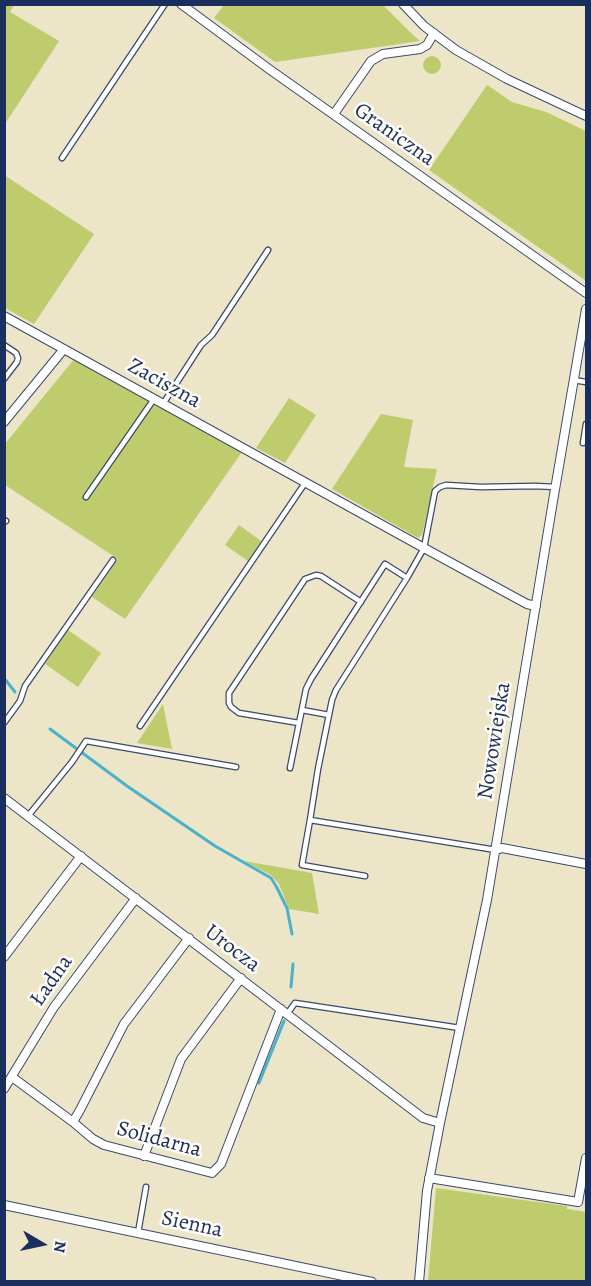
<!DOCTYPE html>
<meta charset="utf-8">
<style>
body{margin:0}
#map{position:relative;width:591px;height:1286px;overflow:hidden;background:#ede5c8;font-family:Alegreya,serif}
canvas{display:block}
.frame{position:absolute;inset:0;border:6px solid #1b2f5e;pointer-events:none}
.north{position:absolute;left:12px;top:1214px;width:60px;height:60px;-webkit-text-stroke:4px #fdfcf7;paint-order:stroke;rotate:99deg;font-size:16px;font-weight:700;line-height:24px;text-align:center;color:#1b2f5e}
.north::after{content:'';display:block;margin:auto;width:21px;height:27px;background:#1b2f5e;clip-path:polygon(50% 0,100% 100%,50% 72%,0 100%)}
</style>
<div id="map">
<canvas width="591" height="1286"></canvas>
<div class="frame"></div>
<div class="north">N</div>
</div>
<script>
const ctx = document.querySelector('canvas').getContext('2d');
ctx.lineJoin = 'round';
function fillPath(path, color) {
  ctx.fillStyle = color;
  ctx.fill(path, 'evenodd');
}
function poly(rows) {
  const path = new Path2D();
  for (const r of rows) {
    if (r.length === 3) {
      path.moveTo(r[0] + r[2], r[1]);
      path.arc(r[0], r[1], r[2], 0, 2 * Math.PI);
      continue;
    }
    path.moveTo(r[0], r[1]);
    for (let i = 2; i < r.length; i += 2) path.lineTo(r[i], r[i + 1]);
  }
  return path;
}
function stroke(path, color, width, dash) {
  ctx.strokeStyle = color;
  ctx.lineWidth = width;
  ctx.lineCap = dash ? 'butt' : 'round';
  ctx.setLineDash(dash || []);
  ctx.stroke(path);
}
function write(font, color, halo, rows, align = 'center') {
  ctx.font = font + ' Alegreya,serif';
  ctx.lineWidth = 5;
  ctx.setLineDash([]);
  ctx.textBaseline = 'middle';
  ctx.strokeStyle = halo;
  ctx.fillStyle = color;
  for (const [text, x, y, turn = 0] of rows) {
    ctx.save();
    ctx.translate(x, y);
    ctx.rotate((+turn || 0) * Math.PI / 180);
    ctx.textAlign = isNaN(turn) ? turn : align;
    if (halo) ctx.strokeText(text, 0, 0);
    ctx.fillText(text, 0, 0);
    ctx.restore();
  }
}
fillPath(poly([
 [5,4,14,5,10,12,59,41,5,124],
 [224,5,383,5,410,32,420,41,275,62,214,18],
 [432,65,9],
 [487,85,512,102,546,112,586,131,586,281,429,170],
 [4,175,94,234,34,324,5,308],
 [75,358,242,452,125,619,92,597,118,559,5,485,4,445],
 [289,398,316,415,285,463,256,448],
 [381,414,413,420,404,467,437,469,422,535,418,538,332,489],
 [239,525,261,541,248,561,225,545],
 [68,630,101,653,78,687,45,664],
 [163,704,172,749,137,743],
 [244,861,312,873,319,914,289,909,279,884,271,875],
 [436,1188,567,1206,567,1209,586,1212,586,1281,428,1281]
]), '#becc6e');
stroke(poly([
 [4,678,15,692],
 [50,729,127,786,215,846,271,878,276,886,287,908,292,934],
 [291,987,293,964],
 [259,1083,284,1021]
]), '#4ab2c9', 3);
const service = poly([
 [62,158,165,4],
 [4,345,16,353,18,358,17,362,4,379],
 [573,380,586,382],
 [163,404,201,345,212,335,268,250],
 [583,443,586,424],
 [86,497,154,399],
 [4,520,6,521],
 [302,710,329,715],
 [4,723,20,701,25,686,113,560],
 [299,723,239,713,231,707,229,703,229,693,305,579,316,575,321,576,361,602],
 [140,726,305,483],
 [290,768,306,689,311,679,385,564,407,578],
 [28,816,72,762,86,741,236,767],
 [310,820,302,865,365,876],
 [496,850,310,820,318,769,332,700,336,690,407,578,424,548,435,491,440,487,446,485,481,487,535,486,555,487],
 [287,1014,295,1003,460,1028],
 [138,1233,146,1187]
]);
const minor = poly([
 [181,4,269,69,586,293],
 [403,4,424,26,456,50,507,79,586,116],
 [334,114,371,61,383,54,420,49,427,45,434,33],
 [4,316,424,548,527,604,536,606],
 [4,422,64,349],
 [4,798,423,1118,440,1123],
 [496,850,502,848,586,864],
 [4,957,81,856],
 [12,1077,73,1122,93,1139,104,1145,212,1173,221,1164,281,1009],
 [4,1089,54,1007,136,898],
 [73,1122,80,1110,124,1024,189,938],
 [144,1156,181,1059,241,978],
 [429,1178,578,1202,586,1158],
 [4,1205,372,1282],
 [419,1282,427,1191,440,1123,487,900,553,501,586,309]
]);
stroke(service, '#3a4a6e', 7);
stroke(minor, '#3a4a6e', 10);
stroke(service, '#fff', 4.5);
stroke(minor, '#fff', 8);
write('22px', '#1b2f5e', '#fdfcf7', [
 ["Graniczna",394,135,35],
 ["Zaciszna",164,384,29],
 ["Nowowiejska",495,741,-81],
 ["Urocza",232,949,37],
 ["Ładna",52,981,-55],
 ["Solidarna",159,1140,15],
 ["Sienna",192,1225,12]
]);
</script>
